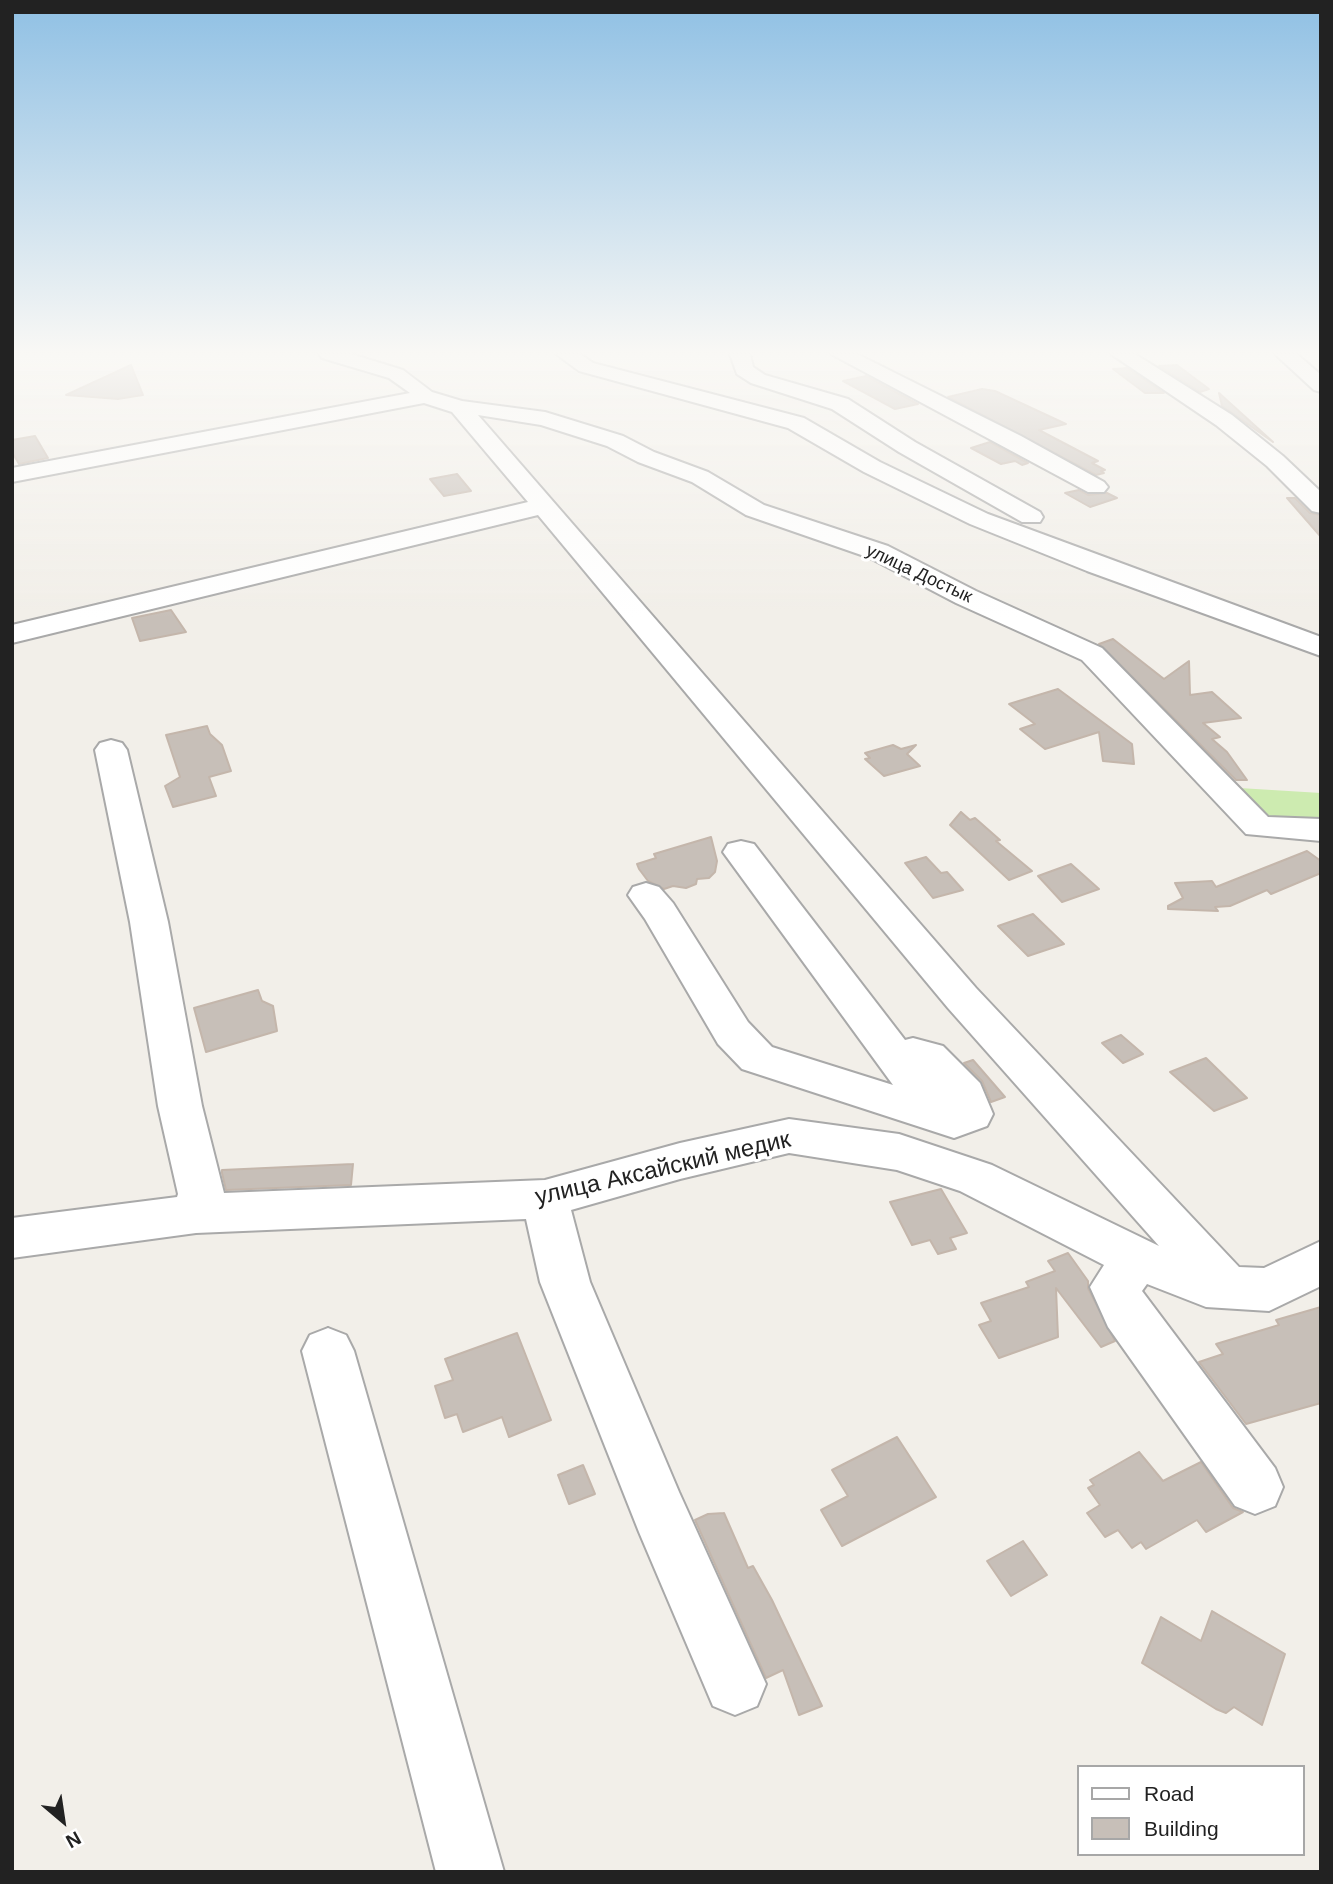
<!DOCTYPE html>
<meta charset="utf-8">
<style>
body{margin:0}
#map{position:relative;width:1333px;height:1884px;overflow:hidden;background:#f2efe9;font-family:Arial,sans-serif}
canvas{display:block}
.frame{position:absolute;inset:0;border:14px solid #222;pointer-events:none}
.legend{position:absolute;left:1077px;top:1765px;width:228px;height:91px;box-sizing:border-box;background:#fff;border:2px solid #a7a7a7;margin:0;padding:9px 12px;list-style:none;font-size:21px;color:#222}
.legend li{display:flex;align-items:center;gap:14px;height:35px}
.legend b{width:35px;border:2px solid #a7a7a7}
.north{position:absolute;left:28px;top:1786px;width:70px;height:70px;-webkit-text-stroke:5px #fff;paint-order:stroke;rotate:151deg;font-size:19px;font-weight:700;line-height:28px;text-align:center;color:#222}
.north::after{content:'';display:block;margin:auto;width:24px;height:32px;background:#222;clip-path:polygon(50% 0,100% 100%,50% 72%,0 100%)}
</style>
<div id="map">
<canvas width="1333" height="1884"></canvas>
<div class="frame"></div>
<ul class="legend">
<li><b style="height:9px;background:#fff"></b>Road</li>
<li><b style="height:19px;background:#c7bfb8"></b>Building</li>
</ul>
<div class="north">N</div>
</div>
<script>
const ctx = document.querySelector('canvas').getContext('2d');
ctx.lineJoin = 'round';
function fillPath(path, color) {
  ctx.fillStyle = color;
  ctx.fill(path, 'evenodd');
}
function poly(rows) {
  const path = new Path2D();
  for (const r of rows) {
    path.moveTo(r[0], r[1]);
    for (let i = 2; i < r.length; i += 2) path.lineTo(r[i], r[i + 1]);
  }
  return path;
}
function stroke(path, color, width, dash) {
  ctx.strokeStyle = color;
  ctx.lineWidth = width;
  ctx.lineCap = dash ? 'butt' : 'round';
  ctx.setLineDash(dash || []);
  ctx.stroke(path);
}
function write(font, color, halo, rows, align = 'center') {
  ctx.font = font + ' Arial,sans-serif';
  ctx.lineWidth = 6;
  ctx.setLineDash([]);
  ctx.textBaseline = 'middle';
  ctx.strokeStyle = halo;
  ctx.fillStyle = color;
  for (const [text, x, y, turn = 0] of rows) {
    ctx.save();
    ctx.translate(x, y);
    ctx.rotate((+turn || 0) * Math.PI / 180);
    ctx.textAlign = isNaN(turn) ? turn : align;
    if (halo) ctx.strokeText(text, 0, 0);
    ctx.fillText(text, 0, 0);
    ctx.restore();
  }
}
fillPath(poly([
 [1223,787,1321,793,1321,829,1259,826]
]), '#cdebb0');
const building = poly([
 [131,365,143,395,118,399,66,395,131,365],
 [1177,365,1209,389,1200,392,1159,366,1177,365],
 [1127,368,1164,393,1145,393,1113,369,1127,368],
 [866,376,918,404,895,409,843,381,866,376],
 [982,389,995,391,1066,424,1039,430,1098,461,1092,463,1105,470,1101,471,1104,473,1096,475,948,397,982,389],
 [1219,393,1273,442,1222,406,1219,393],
 [35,436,48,458,19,464,12,452,12,440,35,436],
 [990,442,1028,463,1022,465,1015,461,1001,464,971,448,990,442],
 [457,474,471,491,444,496,430,479,457,474],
 [1079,490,1088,495,1107,493,1117,498,1090,507,1065,493,1079,490],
 [1287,498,1295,498,1310,513,1321,515,1321,537,1287,498],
 [171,610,186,632,140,641,132,618,171,610],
 [1113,639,1164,679,1189,661,1190,695,1212,692,1241,718,1203,723,1220,737,1212,739,1227,752,1247,780,1236,780,1099,644,1113,639],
 [1058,689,1132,744,1134,764,1103,761,1099,732,1045,749,1020,729,1035,724,1009,704,1058,689],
 [207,726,210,734,222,745,231,771,209,777,216,796,173,807,165,786,180,777,166,735,207,726],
 [893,745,901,749,916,745,907,754,920,766,884,776,865,759,870,758,865,753,893,745],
 [961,812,970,820,975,818,1000,840,996,841,1032,871,1009,880,950,825,961,812],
 [711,837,717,861,715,872,709,878,697,879,696,884,686,888,673,886,664,889,648,881,639,869,637,864,656,858,654,854,711,837],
 [1307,851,1321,861,1321,873,1271,894,1267,890,1230,906,1215,907,1218,911,1168,909,1168,906,1183,898,1175,883,1212,881,1216,887,1307,851],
 [926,857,941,873,947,872,963,890,933,898,905,863,926,857],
 [1071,864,1099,889,1062,902,1038,876,1071,864],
 [1033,914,1064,944,1028,956,998,926,1033,914],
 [258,990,262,1001,273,1006,277,1031,206,1052,194,1008,258,990],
 [1121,1035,1143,1054,1123,1063,1102,1043,1121,1035],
 [1206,1058,1247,1098,1214,1111,1170,1072,1206,1058],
 [973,1060,1005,1097,991,1102,982,1081,964,1063,973,1060],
 [353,1164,351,1185,226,1190,222,1173,222,1170,353,1164],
 [941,1189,967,1233,950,1238,956,1249,938,1254,930,1240,912,1245,890,1202,941,1189],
 [1068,1253,1088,1281,1088,1288,1115,1341,1101,1347,1056,1288,1058,1337,999,1358,979,1325,991,1321,981,1303,1029,1287,1026,1282,1055,1271,1048,1261,1068,1253],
 [1321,1307,1321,1403,1246,1424,1199,1362,1223,1354,1216,1344,1279,1325,1276,1320,1321,1307],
 [517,1333,551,1420,509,1437,502,1417,463,1432,457,1414,445,1418,435,1386,453,1380,445,1359,517,1333],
 [897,1437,936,1497,842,1546,821,1510,848,1496,832,1470,897,1437],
 [1139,1452,1163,1481,1201,1462,1233,1508,1243,1512,1206,1532,1197,1520,1146,1549,1141,1542,1132,1548,1118,1530,1105,1537,1087,1513,1100,1505,1088,1488,1094,1485,1090,1480,1139,1452],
 [583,1465,595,1494,569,1504,558,1475,583,1465],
 [724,1513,748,1568,753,1566,772,1600,822,1706,799,1715,783,1670,766,1678,695,1520,708,1514,724,1513],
 [1023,1541,1047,1575,1011,1596,987,1561,1023,1541],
 [1212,1611,1285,1654,1262,1725,1234,1707,1226,1713,1216,1709,1142,1663,1161,1617,1201,1641,1212,1611]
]);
fillPath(building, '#c7bfb8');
stroke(building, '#c4b6ab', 2);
const minor = poly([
 [319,354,351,354,403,370,432,392,462,401,545,412,623,436,654,452,708,472,764,505,888,546,976,591,1102,648,1268,817,1321,819,1321,841,1246,834,1082,660,956,603,870,558,746,515,692,482,638,462,607,446,541,425,478,415,976,988,1239,1267,1264,1268,1321,1241,1321,1286,1269,1311,1206,1307,1147,1284,1142,1291,1275,1468,1283,1487,1275,1506,1255,1514,1235,1506,1108,1327,1090,1287,1104,1265,960,1191,897,1170,789,1153,680,1179,571,1210,590,1282,679,1492,766,1684,757,1706,735,1715,713,1706,639,1532,540,1282,526,1219,196,1233,12,1258,12,1218,177,1197,178,1194,158,1106,130,922,95,750,100,743,111,740,122,743,127,750,168,922,202,1106,224,1193,545,1180,680,1143,789,1119,899,1134,992,1165,1159,1246,948,1008,538,515,12,643,12,625,528,502,452,412,424,403,12,482,12,468,410,393,389,378,322,358,319,354],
 [556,354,580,354,593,363,804,418,880,462,988,514,1321,637,1321,656,1087,571,970,524,864,472,788,428,579,371,556,354],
 [730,354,750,354,753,367,765,375,848,399,915,442,1040,512,1043,517,1040,522,1022,522,899,452,832,409,751,383,737,374,730,354],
 [831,354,857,354,1021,436,1104,482,1108,487,1104,492,1088,492,831,354],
 [1111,354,1135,354,1232,415,1283,456,1321,492,1321,513,1312,511,1267,466,1216,425,1111,354],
 [1275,354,1297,354,1321,375,1321,392,1314,390,1275,354],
 [741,841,754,844,905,1040,913,1038,943,1046,980,1083,993,1114,987,1126,954,1138,742,1069,718,1044,645,919,628,895,633,887,646,883,659,887,673,903,748,1022,772,1047,893,1085,723,852,728,844,741,841],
 [328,1328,346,1335,354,1351,504,1872,436,1872,302,1351,310,1335,328,1328]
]);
stroke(minor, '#a9a9a9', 4);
fillPath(minor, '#fff');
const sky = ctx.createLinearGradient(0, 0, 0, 618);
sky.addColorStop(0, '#8fc0e4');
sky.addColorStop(0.57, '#f9f8f5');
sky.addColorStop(1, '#f9f8f500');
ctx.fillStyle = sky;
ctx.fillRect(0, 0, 1333, 618);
write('18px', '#222', '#fff', [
 ["улица Достык",919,574,25]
]);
write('24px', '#222', '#fff', [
 ["улица Аксайский медик",663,1169,-13]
]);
</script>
